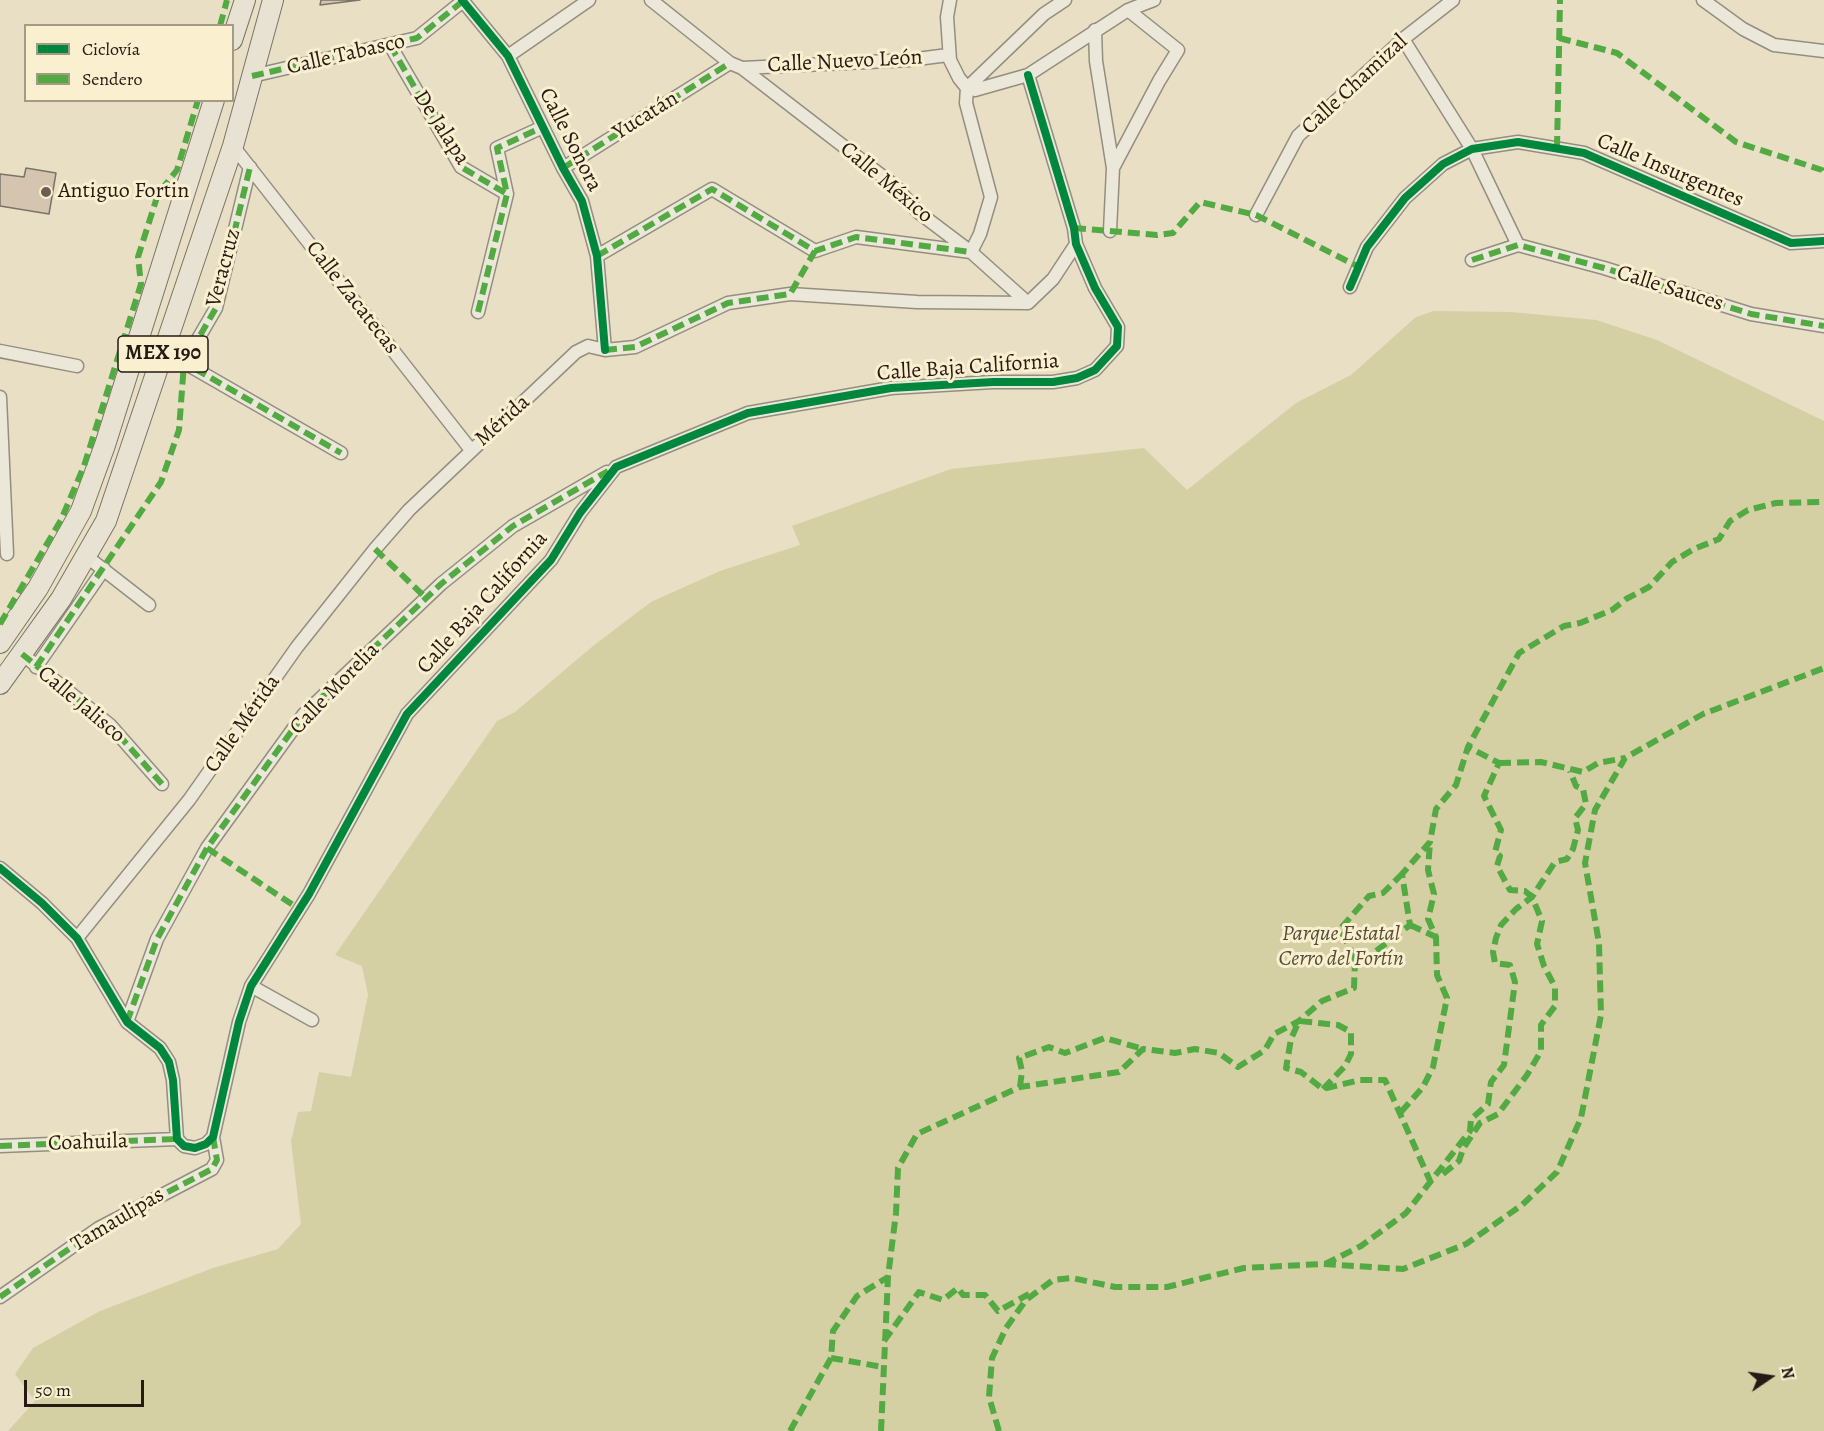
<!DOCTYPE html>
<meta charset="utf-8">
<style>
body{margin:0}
#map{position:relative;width:1824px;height:1431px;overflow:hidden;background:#e8dfc4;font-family:Alegreya,serif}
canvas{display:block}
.legend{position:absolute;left:24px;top:24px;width:210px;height:78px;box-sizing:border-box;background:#faefcf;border:2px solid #a59a84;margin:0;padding:8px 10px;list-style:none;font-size:18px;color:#261a14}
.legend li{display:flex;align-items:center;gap:12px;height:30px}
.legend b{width:30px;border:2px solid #a59a84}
.north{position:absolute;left:1740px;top:1347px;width:60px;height:60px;-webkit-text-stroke:4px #faefcf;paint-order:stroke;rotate:77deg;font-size:16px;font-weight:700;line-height:24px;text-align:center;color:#261a14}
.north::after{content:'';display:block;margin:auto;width:21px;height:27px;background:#261a14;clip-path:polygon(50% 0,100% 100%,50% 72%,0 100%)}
.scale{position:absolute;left:24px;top:1380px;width:120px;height:27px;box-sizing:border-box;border:3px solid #261a14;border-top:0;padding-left:8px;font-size:18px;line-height:21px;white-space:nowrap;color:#261a14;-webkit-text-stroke:4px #faefcf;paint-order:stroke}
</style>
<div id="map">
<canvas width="1824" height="1431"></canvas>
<ul class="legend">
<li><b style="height:8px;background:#00873e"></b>Ciclovía</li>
<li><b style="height:8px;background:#53a942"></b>Sendero</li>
</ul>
<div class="north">N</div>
<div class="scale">50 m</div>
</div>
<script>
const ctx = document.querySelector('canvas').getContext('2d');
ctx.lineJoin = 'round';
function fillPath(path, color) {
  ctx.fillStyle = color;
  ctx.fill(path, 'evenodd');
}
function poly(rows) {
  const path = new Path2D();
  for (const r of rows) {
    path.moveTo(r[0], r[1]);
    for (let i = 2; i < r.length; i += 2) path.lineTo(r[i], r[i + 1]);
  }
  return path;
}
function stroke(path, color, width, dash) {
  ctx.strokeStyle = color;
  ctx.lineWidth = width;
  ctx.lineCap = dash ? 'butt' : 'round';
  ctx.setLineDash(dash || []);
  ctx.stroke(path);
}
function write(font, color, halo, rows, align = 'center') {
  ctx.font = font + ' Alegreya,serif';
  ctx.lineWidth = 6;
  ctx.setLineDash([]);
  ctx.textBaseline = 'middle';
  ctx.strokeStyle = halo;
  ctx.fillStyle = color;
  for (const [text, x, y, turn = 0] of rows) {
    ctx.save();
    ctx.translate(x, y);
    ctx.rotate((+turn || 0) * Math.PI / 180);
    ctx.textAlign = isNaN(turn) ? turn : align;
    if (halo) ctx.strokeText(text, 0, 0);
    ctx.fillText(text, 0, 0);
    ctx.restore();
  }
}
fillPath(poly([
 [1434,311,1511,312,1596,320,1657,340,1824,421,1824,1431,8,1431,35,1401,15,1374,33,1348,100,1311,213,1268,278,1249,301,1224,291,1141,298,1112,311,1111,319,1072,351,1077,368,995,362,966,335,955,497,721,515,712,593,646,651,602,720,571,800,545,792,526,951,469,1144,448,1187,490,1296,403,1351,375,1416,317]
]), '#d4d0a4');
const building = poly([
 [321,0,360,0,320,5,321,0],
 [26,168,56,173,49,214,0,206,0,174,24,177,26,168]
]);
fillPath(building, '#d4c4b0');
stroke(building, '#7a7466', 1.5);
const street = poly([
 [462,0,508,56,563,168,582,201,597,256,605,350],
 [651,0,730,63,742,68,895,186,918,212,971,252,1028,303,1053,279,1076,244],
 [950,0,947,17,950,60,959,78,967,88,975,90,1028,75,1128,10,1154,0],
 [1703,0,1743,29,1774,45,1824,51],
 [1095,30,1096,61,1113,168,1110,231],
 [1403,39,1472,149,1518,245],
 [390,45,461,167,507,194],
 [508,56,589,0],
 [742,68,909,60,948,55],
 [252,76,417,38,463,1],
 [233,146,471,450],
 [563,168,730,63],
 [1113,168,1159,81,1178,50,1128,10],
 [1256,215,1298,136,1403,39,1453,0],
 [597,256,712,189,815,251,856,237,971,252,980,234,991,197,966,103,967,88,1044,14,1065,0],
 [1472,260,1518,245,1604,268,1751,314,1824,326],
 [1350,287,1367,247,1405,198,1443,164,1472,149,1518,142,1584,153,1791,243,1824,241],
 [478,312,507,194,497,148,543,127],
 [0,351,77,366],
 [164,351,341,453],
 [184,363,216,308,250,167],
 [0,397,7,554],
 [86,556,149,605],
 [22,654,110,725,162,784],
 [36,667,104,569],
 [0,868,42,903,77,938,127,1022,160,1048,169,1062,173,1080,177,1139,184,1146,195,1148,206,1144,213,1137,239,1022,251,986,309,894,407,714,551,560,580,513,616,467,748,413,891,388,993,382,1053,382,1077,378,1095,370,1117,346,1118,327,1095,288,1076,244,1074,228,1028,75],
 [77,938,189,800,297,647,375,549,409,510,576,352,588,346,605,350,635,347,728,303,790,294,917,302,1028,303],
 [251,986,312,1020],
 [127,1022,157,939,207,848,304,714,441,584,513,526,607,472],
 [0,1146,177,1139],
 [0,1297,99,1228,212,1169,217,1160,213,1137]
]);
const primary = poly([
 [232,40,245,0],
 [0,643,38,588,81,511,105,445,214,100],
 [0,684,61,599,106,521,233,146,273,0]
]);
stroke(street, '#948e7f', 15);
stroke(primary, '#7a7466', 22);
stroke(street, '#ebe7d9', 12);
stroke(primary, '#e8e2d3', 20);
stroke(poly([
 [220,26,227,0],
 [1559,38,1617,53,1736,142,1822,170,1824,174],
 [390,45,461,167,507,194],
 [252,76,417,38,463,1],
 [1557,148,1560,0],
 [563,168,730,63],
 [1074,228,1157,235,1173,233,1200,202,1256,215,1359,267],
 [597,256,712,189,815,251,856,237,971,252],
 [1472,260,1518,245,1604,268,1751,314,1824,326],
 [478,312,507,194,497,148,543,127],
 [605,350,635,347,728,303,790,294,815,251],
 [164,351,341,453],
 [375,549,426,598],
 [0,624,61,520,84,466,141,284,138,257,158,194,177,170,198,100],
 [22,654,110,725,162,784],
 [36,667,161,482,179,430,184,363,216,308,250,167],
 [1499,763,1541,762,1583,772,1598,763,1625,758],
 [207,848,299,909],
 [1410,925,1436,937],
 [1355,959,1340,929,1369,896,1383,893,1402,874],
 [127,1022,157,939,207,848,304,714,441,584,513,526,608,471],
 [1020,1087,1022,1071,1019,1058,1049,1047,1065,1053,1105,1038,1143,1049],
 [1323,1089,1345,1066,1351,1054,1351,1032,1338,1025,1299,1021,1291,1039,1286,1068,1301,1072,1323,1089,1360,1080,1385,1080,1431,1183],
 [1401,1112,1423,1087,1433,1067,1447,998,1437,975,1436,937,1428,919,1434,894,1428,870,1430,842],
 [0,1146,177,1139],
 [1443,1174,1459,1161,1463,1149,1480,1123,1498,1114,1527,1075,1541,1051,1541,1025,1555,1006,1555,987,1544,966,1537,944,1542,921,1532,897,1525,891,1510,890,1497,866,1500,856,1495,852,1501,830,1484,796,1499,763,1468,747],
 [1325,1264,1361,1246,1406,1213,1470,1131,1471,1119,1488,1104,1491,1082,1504,1065,1515,982,1510,965,1495,963,1493,952,1496,938,1501,925,1516,909,1532,897,1555,862,1567,859,1573,849,1578,830,1575,818,1586,804,1583,789,1576,786,1570,771],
 [0,1297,99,1228,212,1169,217,1160,213,1137],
 [884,1341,919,1292,943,1300,958,1288,963,1295,985,1295,998,1311,1029,1294],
 [831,1358,883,1367],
 [790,1431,831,1358,833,1331,857,1296,888,1277],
 [881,1431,888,1277,896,1213,898,1168,917,1134,1020,1087,1119,1072,1143,1049,1175,1053,1195,1049,1219,1053,1238,1067,1265,1050,1274,1034,1299,1021,1322,1001,1354,988,1355,959,1367,958,1410,925,1402,874,1430,842,1436,809,1456,785,1468,747,1519,653,1564,626,1580,623,1612,610,1626,599,1649,587,1672,562,1694,549,1719,539,1730,521,1748,510,1776,503,1824,502],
 [999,1431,989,1397,992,1358,1006,1328,1026,1300,1053,1280,1072,1278,1115,1287,1167,1287,1244,1268,1323,1264,1403,1269,1466,1244,1522,1205,1557,1172,1581,1118,1601,1015,1599,943,1585,863,1595,810,1625,758,1703,714,1824,668]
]), '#53a942', 6, [12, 6]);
stroke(poly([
 [462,0,508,56,563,168,582,201,597,256,605,350],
 [1350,287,1367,247,1405,198,1443,164,1472,149,1518,142,1584,153,1791,243,1824,241],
 [0,868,42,903,77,938,127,1022,160,1048,169,1062,173,1080,177,1139,184,1146,195,1148,206,1144,213,1137,239,1022,251,986,309,894,407,714,551,560,580,513,616,467,748,413,891,388,993,382,1053,382,1077,378,1095,370,1117,346,1118,327,1095,288,1076,244,1074,228,1028,75]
]), '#00873e', 8);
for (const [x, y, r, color] of [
 [46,192,6,"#6a5f52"]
]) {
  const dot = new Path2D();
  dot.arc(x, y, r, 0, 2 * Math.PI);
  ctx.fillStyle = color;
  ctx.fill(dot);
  stroke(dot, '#faefcf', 2);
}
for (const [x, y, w] of [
 [163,354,90]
]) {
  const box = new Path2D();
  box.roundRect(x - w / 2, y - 18, w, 36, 4.5);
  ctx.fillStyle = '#faefcf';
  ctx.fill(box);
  stroke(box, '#261a14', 1.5);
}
write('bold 21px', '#261a14', null, [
 ["MEX 190",163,354]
]);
write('22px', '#261a14', '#faefcf', [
 ["Calle Tabasco",346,55,-13],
 ["Calle Nuevo León",845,62,-3],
 ["Calle Chamizal",1355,85,-43],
 ["Yucatán",646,116,-32],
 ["De Jalapa",441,128,57],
 ["Calle Sonora",570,140,63],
 ["Calle Insurgentes",1670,171,23],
 ["Calle México",886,183,40],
 ["Veracruz",224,268,-75],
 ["Calle Sauces",1670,289,17],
 ["Calle Zacatecas",352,298,52],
 ["Calle Baja California",968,368,-4],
 ["Mérida",503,421,-42],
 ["Calle Baja California",483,603,-48],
 ["Calle Morelia",335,689,-46],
 ["Calle Jalisco",81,705,40],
 ["Calle Mérida",243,724,-55],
 ["Coahuila",88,1143,-2],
 ["Tamaulipas",118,1220,-31]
]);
write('22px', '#261a14', '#faefcf', [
 ["Antiguo Fortin",58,192]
], 'left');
write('italic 22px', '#554d37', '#faefcf', [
 ["Parque Estatal",1341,935],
 ["Cerro del Fortín",1341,960]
]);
</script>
